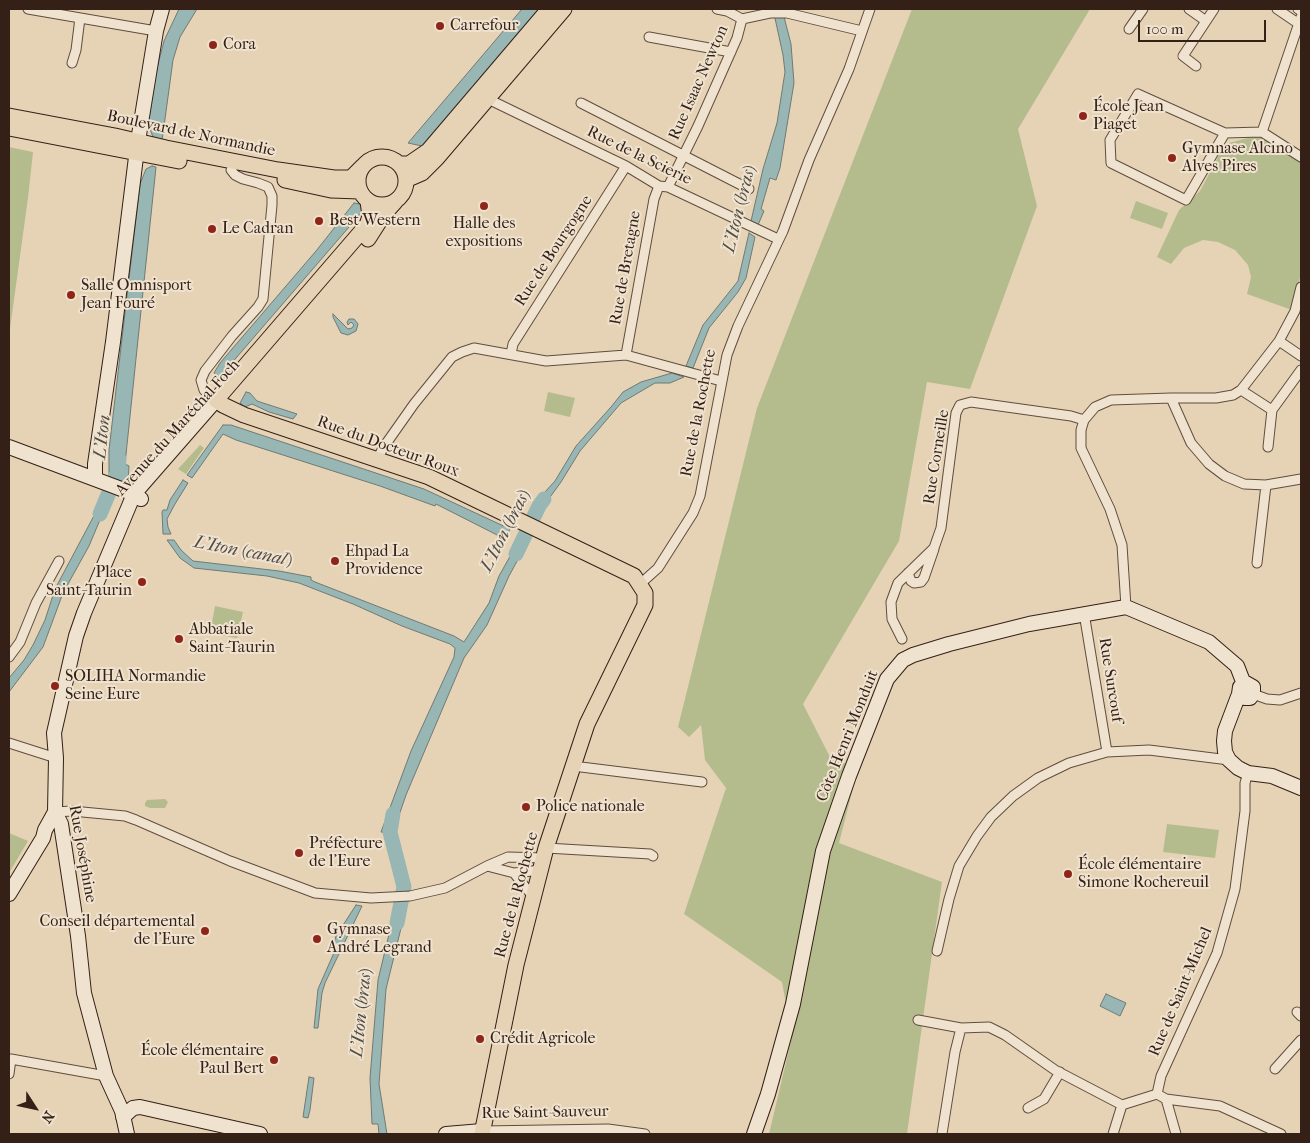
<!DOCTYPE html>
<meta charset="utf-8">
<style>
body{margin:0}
#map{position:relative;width:1310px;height:1143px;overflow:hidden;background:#e6d3b5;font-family:"IM FELL French Canon",serif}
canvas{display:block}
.frame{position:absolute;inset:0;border:10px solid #342016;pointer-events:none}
.north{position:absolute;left:10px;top:1083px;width:50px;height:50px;-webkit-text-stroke:4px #efe2cf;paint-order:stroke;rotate:125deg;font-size:14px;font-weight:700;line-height:20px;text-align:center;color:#342016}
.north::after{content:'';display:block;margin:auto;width:18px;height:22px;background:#342016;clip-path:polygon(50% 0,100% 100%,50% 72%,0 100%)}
.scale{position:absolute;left:1138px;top:20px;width:128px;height:22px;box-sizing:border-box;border:2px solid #342016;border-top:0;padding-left:6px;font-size:15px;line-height:18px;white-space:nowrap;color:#342016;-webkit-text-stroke:4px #efe2cf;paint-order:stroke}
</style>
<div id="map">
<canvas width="1310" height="1143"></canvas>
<div class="frame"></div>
<div class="north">N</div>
<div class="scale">100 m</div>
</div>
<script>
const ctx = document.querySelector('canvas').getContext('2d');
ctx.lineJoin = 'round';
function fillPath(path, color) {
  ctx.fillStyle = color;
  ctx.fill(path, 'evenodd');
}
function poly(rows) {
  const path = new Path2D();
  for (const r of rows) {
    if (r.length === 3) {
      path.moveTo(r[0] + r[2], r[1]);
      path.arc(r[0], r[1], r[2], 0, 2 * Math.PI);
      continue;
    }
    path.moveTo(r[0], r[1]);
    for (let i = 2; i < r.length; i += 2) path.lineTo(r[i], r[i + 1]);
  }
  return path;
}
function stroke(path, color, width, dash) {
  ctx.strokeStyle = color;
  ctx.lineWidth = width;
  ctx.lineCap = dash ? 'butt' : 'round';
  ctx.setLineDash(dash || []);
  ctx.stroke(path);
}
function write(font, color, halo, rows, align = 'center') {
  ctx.font = font + ' "IM FELL French Canon",serif';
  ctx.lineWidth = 4;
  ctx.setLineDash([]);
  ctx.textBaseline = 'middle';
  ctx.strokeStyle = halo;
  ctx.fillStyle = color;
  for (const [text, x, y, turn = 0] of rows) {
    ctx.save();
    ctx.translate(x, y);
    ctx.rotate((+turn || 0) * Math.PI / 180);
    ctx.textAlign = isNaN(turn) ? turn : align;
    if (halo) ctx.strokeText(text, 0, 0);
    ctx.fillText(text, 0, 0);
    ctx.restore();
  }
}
fillPath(poly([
 [912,9,1090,9,1018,129,1037,206,970,389,927,382,899,541,803,704,830,757,858,769,839,843,942,882,907,1134,769,1134,792,1037,782,982,684,914,726,788,705,760,701,725,689,737,678,727,757,408],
 [1259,135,1301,160,1301,273,1292,310,1247,294,1251,277,1248,265,1235,250,1218,242,1203,240,1184,248,1171,264,1157,257,1179,210,1200,191,1225,144],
 [9,147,33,152,28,198,9,336],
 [1136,201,1168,213,1162,229,1130,218],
 [548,392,575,398,570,417,544,411],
 [200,445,204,448,186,474,178,469],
 [215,606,243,612,237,638,210,633],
 [165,799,168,802,165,808,150,808,145,806,145,803,147,800],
 [1167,824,1219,830,1215,858,1163,852],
 [9,833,28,841,9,873]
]), '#b4bc8e');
const water = poly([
 [179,9,197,9,180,37,173,60,162,141,153,137,148,124,155,76,164,41,179,9],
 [522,9,540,9,422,146,408,143,522,9],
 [773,9,782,9,791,44,794,83,780,168,776,180,770,178,761,209,764,211,758,225,751,221,763,169,777,123,785,72,783,55,773,9],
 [152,166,156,167,125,464,129,466,128,482,125,482,109,477,109,450,140,184,146,169,152,166],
 [354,203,360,204,362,212,230,365,226,373,228,375,224,380,221,379,214,373,220,363,316,251,354,203],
 [749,233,755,237,746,278,738,292,709,328,693,368,686,366,703,325,738,281,749,233],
 [333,314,348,329,352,328,354,325,351,322,348,325,347,322,349,319,354,319,358,324,356,331,348,335,341,333,333,317,333,314],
 [672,373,684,377,670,383,655,383,621,403,580,451,561,482,548,500,539,518,529,514,534,504,555,481,576,446,611,407,623,392,641,382,672,373],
 [246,392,250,393,257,401,297,414,293,419,269,412,252,404,245,407,240,403,246,392],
 [223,425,231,425,424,489,510,529,505,539,436,504,435,506,380,486,236,440,223,434,192,478,187,475,223,425],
 [183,480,188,483,175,504,167,519,168,527,171,534,163,534,162,512,163,510,167,510,170,500,183,480],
 [105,495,112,497,102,515,89,546,63,593,43,647,9,692,9,678,24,660,33,645,45,620,55,589,105,495],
 [522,535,529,539,509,576,487,625,464,658,406,795,397,821,396,833,381,832,411,751,454,657,455,648,450,644,402,626,353,604,299,583,267,576,194,568,180,558,167,540,174,540,181,550,193,561,279,571,311,577,311,580,315,582,454,636,464,642,489,603,499,576,522,535],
 [392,853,402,854,407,880,410,887,398,888,398,874,392,853],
 [407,904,386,989,379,1084,387,1134,379,1134,378,1124,372,1124,370,1078,378,980,396,905,407,904],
 [356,905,362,906,325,983,322,993,318,1028,314,1028,318,989,337,946,334,943,336,936,356,905],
 [1106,994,1126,1003,1120,1016,1100,1006,1106,994],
 [309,1077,314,1078,310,1110,308,1118,303,1117,309,1077]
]);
fillPath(water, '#97b6b4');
stroke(water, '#6f7a75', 1);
stroke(poly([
 [100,514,118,471,119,459],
 [516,554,539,506,544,499],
 [393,814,390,832,404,887,397,923]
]), '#97b6b4', 15);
const street = poly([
 [28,9,156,31],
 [717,9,727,11,742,19],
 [1189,9,1206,21],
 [1277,9,1299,24],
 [1298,9,1301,11],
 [1301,17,1262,132,1301,157],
 [1129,29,1143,9],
 [649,37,731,52],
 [72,63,76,50,80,18],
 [1196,66,1183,56,1214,9],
 [488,99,626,166,659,186,668,187,778,239],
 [581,103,749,189],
 [1225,133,1186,200,1111,163,1110,140,1138,94,1225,133,1262,132],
 [668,187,698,126,737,38,742,19,770,13,787,13,862,31],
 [1279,341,1301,356],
 [511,354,513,344,626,166],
 [626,355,654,199,659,186],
 [1241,390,1272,410],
 [1171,398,1191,443,1209,464,1225,476,1244,484,1266,485,1301,479],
 [216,400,204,390,201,380,205,371,232,336,258,307,263,299,272,205,272,196,268,187,258,183,243,179,235,175,231,170],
 [1268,447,1272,410,1301,370],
 [377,460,383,448,414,404,452,357,462,352,474,348,546,361,626,355,721,381],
 [1257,563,1266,485],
 [908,573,911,581,914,583,921,582,924,578,934,549],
 [638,586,658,568,693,513,700,496,727,355,738,326,783,231,809,160,849,69,870,9],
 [1126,607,1122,545,1110,509,1081,448,1081,430,1084,420,1095,407,1111,400,1171,398,1216,398,1233,395,1241,390,1279,341,1295,311,1301,287],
 [1084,613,1107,752],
 [902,639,892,619,891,602,898,583,934,548,941,528,956,413,960,405,971,402,1071,416,1084,420],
 [9,657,20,642,36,603,59,561],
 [1253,694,1267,699,1280,700,1301,693],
 [9,743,56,758],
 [573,766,702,782],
 [55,812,72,811,125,816,136,820,230,861,315,893,371,898,410,896,445,888,487,866,508,857,544,858],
 [546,848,650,854,653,856],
 [487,866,514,873,541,870],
 [514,873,534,898],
 [937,951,949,899,959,866,977,836,991,817,1013,796,1038,778,1069,763,1107,752,1149,750,1229,760],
 [1297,1012,1301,1016],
 [918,1020,961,1028,989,1027,1005,1035,1055,1070,1122,1105],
 [1275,1069,1301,1040],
 [9,1074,11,1059,106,1076],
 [1157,1094,1161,1076,1217,953,1235,889,1245,811,1245,783,1248,773],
 [1157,1094,1166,1099,1220,1106,1281,1134],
 [1166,1099,1176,1134],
 [1028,1108,1044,1099,1060,1072],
 [482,1131,608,1129,645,1134],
 [942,1134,955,1052,961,1028],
 [1113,1134,1122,1105,1157,1094]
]);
const secondary = poly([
 [9,447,116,487,134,494,141,499],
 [95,479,95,464,113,342,138,141,156,31,162,9],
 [1239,694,1245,698,1250,698,1253,694,1253,687,1246,683,1240,687,1239,694,1225,731,1224,741,1225,752,1229,760,1238,768,1248,773,1272,776,1301,788],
 [9,894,43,838,45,830,55,812],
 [123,1117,133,1108,140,1107,260,1134],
 [127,1134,122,1111,106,1076,84,993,78,936,61,824,55,812,56,758,54,733,76,636,84,613,134,494,216,400],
 [446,1134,482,1131],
 [754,1134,768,1094,793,1004,823,851,849,776,887,679,903,660,913,655,949,644,1029,624,1126,607,1209,642,1237,666,1244,684]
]);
const primary = poly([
 [9,116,115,136,166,148,278,170,334,178,351,178,363,166],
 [9,128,179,161],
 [382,181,24],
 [399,164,409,164,428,151,549,9],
 [285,180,331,190,360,191],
 [406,180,422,173,437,158,564,9],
 [368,201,370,216,367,225,216,400,223,405,244,415,429,477,634,576,645,593,645,605,587,724,546,848,516,965,482,1134],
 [368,239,384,214,395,202]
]);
stroke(street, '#604d3e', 11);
stroke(secondary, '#342016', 16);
stroke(primary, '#342016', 17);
stroke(street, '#efe2cf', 9);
stroke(secondary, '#efe2cf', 14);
stroke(primary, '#e6d3b5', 15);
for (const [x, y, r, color] of [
 [440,26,5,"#8f2418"],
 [213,45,5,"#8f2418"],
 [1083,116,5,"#8f2418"],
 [1172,158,5,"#8f2418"],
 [484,206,5,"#8f2418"],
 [319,221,5,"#8f2418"],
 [212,229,5,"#8f2418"],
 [71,295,5,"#8f2418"],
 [335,561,5,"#8f2418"],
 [142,582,5,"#8f2418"],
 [179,639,5,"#8f2418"],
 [55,686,5,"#8f2418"],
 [526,807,5,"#8f2418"],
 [299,853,5,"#8f2418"],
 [1068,874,5,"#8f2418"],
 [205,931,5,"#8f2418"],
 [317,939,5,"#8f2418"],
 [480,1039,5,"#8f2418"],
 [274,1060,5,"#8f2418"]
]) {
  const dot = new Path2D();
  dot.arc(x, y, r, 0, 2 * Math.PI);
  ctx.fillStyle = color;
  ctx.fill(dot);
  stroke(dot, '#efe2cf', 2);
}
write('16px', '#342016', '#efe2cf', [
 ["Carrefour",450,26],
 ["Cora",223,45],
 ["École Jean",1093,107],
 ["Piaget",1093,125],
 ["Gymnase Alcino",1182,149],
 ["Alves Pires",1182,167],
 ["Best Western",329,221],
 ["Halle des",484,224,"center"],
 ["expositions",484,242,"center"],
 ["Le Cadran",222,229],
 ["Salle Omnisport",81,286],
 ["Jean Fouré",81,304],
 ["Ehpad La",345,552],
 ["Providence",345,570],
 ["Place",132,573,"right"],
 ["Saint-Taurin",132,591,"right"],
 ["Abbatiale",189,630],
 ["Saint-Taurin",189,648],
 ["SOLIHA Normandie",65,677],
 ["Seine Eure",65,695],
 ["Police nationale",536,807],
 ["Préfecture",309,844],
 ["de l'Eure",309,862],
 ["École élémentaire",1078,865],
 ["Simone Rochereuil",1078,883],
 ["Conseil départemental",195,922,"right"],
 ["de l'Eure",195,940,"right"],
 ["Gymnase",327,930],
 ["André Legrand",327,948],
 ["Crédit Agricole",490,1039],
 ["École élémentaire",264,1051,"right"],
 ["Paul Bert",264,1069,"right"]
], 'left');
write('16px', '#342016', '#efe2cf', [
 ["Rue Isaac Newton",699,83,-66],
 ["Boulevard de Normandie",191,134,12],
 ["Rue de la Scierie",639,156,26],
 ["Rue de Bourgogne",554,251,-57],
 ["Rue de Bretagne",626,268,-80],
 ["Rue de la Rochette",699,413,-79],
 ["Avenue du Maréchal Foch",178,428,-48],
 ["Rue du Docteur Roux",388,447,20],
 ["Rue Corneille",937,457,-81],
 ["Rue Surcouf",1110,680,81],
 ["Côte Henri Monduit",848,736,-68],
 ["Rue Joséphine",82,854,80],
 ["Rue de la Rochette",517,895,-75],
 ["Rue de Saint-Michel",1181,992,-67],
 ["Rue Saint-Sauveur",545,1113,-1]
]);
write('italic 18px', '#524d45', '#efe2cf', [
 ["L'Iton (bras)",740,209,-76],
 ["L'Iton",103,437,-84],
 ["L'Iton (bras)",506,531,-63],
 ["L'Iton (canal)",243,552,11],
 ["L'Iton (bras)",362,1013,-84]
]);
</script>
